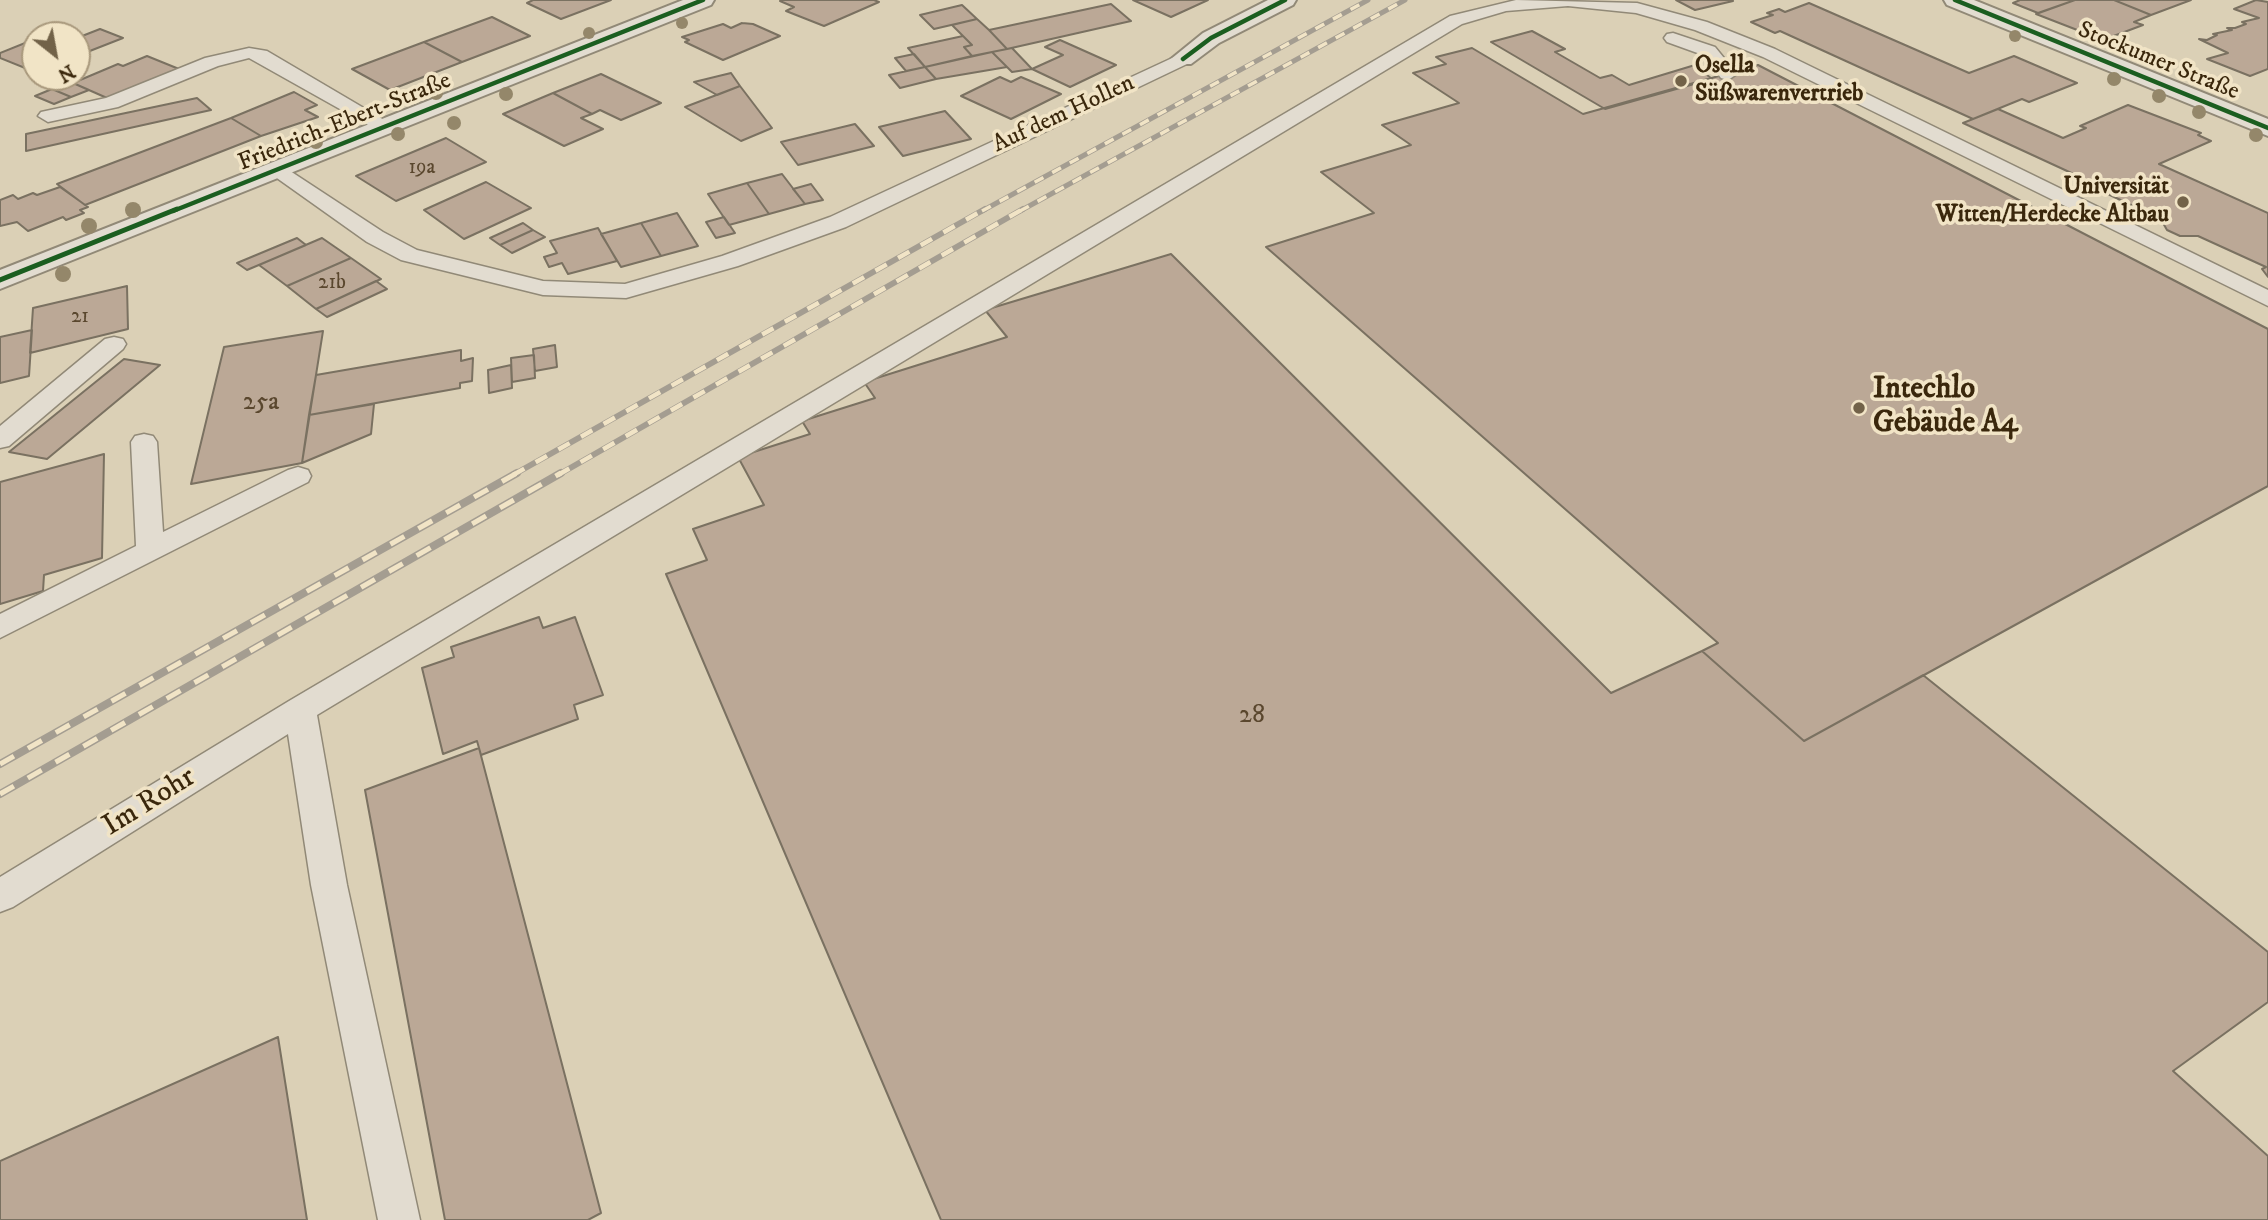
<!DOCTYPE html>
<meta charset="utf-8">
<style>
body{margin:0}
#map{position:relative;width:2268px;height:1220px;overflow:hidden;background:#dbd0b6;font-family:"IM FELL DW Pica",serif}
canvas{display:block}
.north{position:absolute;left:21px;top:21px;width:70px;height:70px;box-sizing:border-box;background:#f1e4c6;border:2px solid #a8987c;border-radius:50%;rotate:149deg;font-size:19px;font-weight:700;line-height:28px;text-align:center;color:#3a270c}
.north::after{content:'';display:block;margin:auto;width:24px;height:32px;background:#726248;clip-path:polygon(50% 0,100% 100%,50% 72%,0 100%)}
</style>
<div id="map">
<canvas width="2268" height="1220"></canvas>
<div class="north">N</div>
</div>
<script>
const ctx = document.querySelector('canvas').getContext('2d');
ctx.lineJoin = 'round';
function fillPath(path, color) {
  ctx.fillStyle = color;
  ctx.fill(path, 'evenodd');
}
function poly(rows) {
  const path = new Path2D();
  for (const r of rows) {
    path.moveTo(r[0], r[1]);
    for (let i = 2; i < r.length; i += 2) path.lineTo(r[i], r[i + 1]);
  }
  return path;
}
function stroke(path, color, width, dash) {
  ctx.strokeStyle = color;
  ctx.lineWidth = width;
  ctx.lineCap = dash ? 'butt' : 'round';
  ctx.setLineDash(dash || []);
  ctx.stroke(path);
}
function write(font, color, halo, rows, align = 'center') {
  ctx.font = font + ' "IM FELL DW Pica",serif';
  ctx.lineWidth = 7;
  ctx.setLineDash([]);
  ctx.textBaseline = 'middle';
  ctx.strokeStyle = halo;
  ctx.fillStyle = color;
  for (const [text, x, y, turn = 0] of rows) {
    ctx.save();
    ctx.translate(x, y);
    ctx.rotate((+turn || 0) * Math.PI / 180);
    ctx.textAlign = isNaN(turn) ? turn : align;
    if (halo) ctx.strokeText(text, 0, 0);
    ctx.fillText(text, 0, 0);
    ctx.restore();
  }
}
const building = poly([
 [533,0,611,0,561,19,527,3,533,0],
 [783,0,874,0,879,2,824,26,786,11,794,7,780,1,783,0],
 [1133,0,1208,0,1171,17,1133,0],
 [1676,0,1731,0,1733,1,1695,10,1676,0],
 [2020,0,2075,0,2038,13,2013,3,2020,0],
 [2075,0,2114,0,2151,15,2134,22,2143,25,2103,40,2036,14,2075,0],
 [2114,0,2191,0,2151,15,2114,0],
 [2256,0,2268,2,2268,69,2250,76,2207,59,2228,53,2199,39,2207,40,2217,35,2213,34,2232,30,2227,28,2235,28,2246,24,2242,22,2259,18,2234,9,2256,0],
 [1809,3,1969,73,2014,56,2077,83,2029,102,2022,99,1973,119,1780,31,1775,33,1751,22,1773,15,1767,13,1779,9,1785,12,1809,3],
 [1111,4,1131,21,1007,49,989,30,1111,4],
 [962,5,977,19,934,29,920,15,962,5],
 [492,17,530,36,462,62,424,42,492,17],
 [977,19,989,30,1007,49,972,56,964,47,972,45,952,25,977,19],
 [742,23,753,24,780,36,723,60,685,42,689,40,682,37,723,24,731,28,742,23],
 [100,29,123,38,77,56,77,38,100,29],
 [1532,31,1565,49,1555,52,1600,78,1612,75,1629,85,1695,65,1712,79,1605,109,1491,42,1532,31],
 [963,36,972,45,964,47,972,56,925,67,908,48,963,36],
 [35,39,35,72,0,58,0,53,35,39],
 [1060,40,1116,65,1070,87,1032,69,1063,55,1045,47,1060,40],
 [424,42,462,62,390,90,352,69,424,42],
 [1012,48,1032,69,1012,72,992,52,1012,48],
 [1472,48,1583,114,1758,65,2268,329,2268,486,1804,741,1702,651,1718,643,1266,247,1374,213,1321,172,1411,145,1382,125,1459,103,1413,73,1446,64,1436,57,1472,48],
 [992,52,1007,67,936,79,925,67,992,52],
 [914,54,925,67,906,71,895,58,914,54],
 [147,56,179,69,107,98,73,83,118,64,123,66,147,56],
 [925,67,936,79,900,88,889,75,925,67],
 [731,73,740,86,717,95,694,82,731,73],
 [601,74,661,103,621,120,600,110,592,114,553,93,601,74],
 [1000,77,1011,82,1021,77,1061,94,1011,119,961,96,1000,77],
 [70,82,73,83,89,90,71,97,52,89,70,82],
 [740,86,772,128,741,141,685,107,740,86],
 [52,89,71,97,54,104,35,96,52,89],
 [294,92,317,105,305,110,318,117,261,136,231,118,294,92],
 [553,93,592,114,581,118,603,129,564,146,503,114,553,93],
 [197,98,211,110,26,151,26,134,197,98],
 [2128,105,2201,133,2198,135,2211,141,2159,164,2268,213,2268,277,2262,269,2266,267,2198,236,2180,236,2167,230,2163,223,2166,221,2099,190,2104,188,1963,123,1998,109,2063,138,2086,128,2080,126,2128,105],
 [945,111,971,139,903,156,879,127,945,111],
 [231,118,261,136,85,205,57,184,231,118],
 [855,124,874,146,798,165,781,142,855,124],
 [446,138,486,162,396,201,356,176,446,138],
 [782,174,805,204,769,214,747,183,782,174],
 [486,182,531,208,464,239,424,210,486,182],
 [747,183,769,214,729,225,708,194,747,183],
 [811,184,823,200,805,204,793,189,811,184],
 [60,187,88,207,80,210,84,213,66,220,63,217,28,231,17,222,0,226,0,200,13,195,18,199,33,193,37,195,60,187],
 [677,213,698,246,661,256,641,223,677,213],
 [724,217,735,233,716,238,706,222,724,217],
 [523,223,533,230,500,245,490,238,523,223],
 [641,223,661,256,621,267,601,234,641,223],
 [598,228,617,261,568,274,562,263,549,267,544,257,557,253,550,241,598,228],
 [533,230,545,237,512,253,500,245,533,230],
 [297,238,306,245,247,270,237,263,297,238],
 [322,238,351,258,287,286,259,265,322,238],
 [1171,254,1611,693,1702,651,1804,741,1923,675,2268,952,2268,1002,2173,1071,2268,1156,2268,1220,941,1220,666,574,707,560,693,529,764,505,738,457,810,434,802,421,875,398,864,382,1007,337,985,310,1171,254],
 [351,258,381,279,316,309,287,286,351,258],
 [376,281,387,289,327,317,316,309,376,281],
 [127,286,128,329,30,353,33,308,127,286],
 [32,330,29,376,0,383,0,337,32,330],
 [323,331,302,463,191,484,224,347,323,331],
 [555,345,557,367,535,371,533,349,555,345],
 [461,350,461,361,473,358,472,381,460,383,460,388,309,415,316,375,461,350],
 [534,355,535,378,512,382,511,358,534,355],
 [124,359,160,365,47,459,9,452,124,359],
 [511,365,512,388,489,393,488,370,511,365],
 [374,404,371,434,302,463,309,415,374,404],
 [104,454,102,558,44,575,43,591,0,604,0,482,104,454],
 [539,617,543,628,575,617,603,695,574,705,578,719,481,755,477,741,443,754,422,668,454,657,451,647,539,617],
 [479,748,601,1213,588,1220,445,1220,365,790,479,748],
 [278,1037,307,1220,0,1220,0,1161,278,1037]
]);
fillPath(building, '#bba896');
stroke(building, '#7a7161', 2);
const service = poly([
 [1516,0,1637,3,1707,22,1775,49,2268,290,2268,306,1763,57,1695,30,1636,13,1568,6,1506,11,1462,24,317,715,347,885,420,1220,378,1220,311,885,288,734,13,907,0,912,0,877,289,701,1450,16,1516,0],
 [1673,33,1715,47,1737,74,1728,80,1721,78,1703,55,1667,42,1664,38,1667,34,1673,33],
 [249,48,267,51,396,127,393,131,379,131,249,58,218,66,118,107,48,122,38,116,41,112,106,98,205,58,249,48],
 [1183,53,1192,59,1189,63,846,227,738,266,626,298,543,295,401,260,367,242,267,171,270,167,284,167,383,232,417,250,543,281,625,284,722,256,830,217,1183,53],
 [114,337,123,339,126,344,123,349,9,446,0,448,0,426,105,339,114,337],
 [144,434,153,436,157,442,163,532,288,470,298,467,308,470,311,476,308,482,0,638,0,614,136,546,131,442,135,436,144,434]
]);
const minor = poly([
 [1268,0,1296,0,1293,5,1219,43,1191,64,1175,64,1171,59,1203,33,1268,0],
 [1944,0,1974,0,2268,119,2268,136,1947,5,1944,0]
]);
const tertiary = poly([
 [683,0,714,0,711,5,0,289,0,270,683,0]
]);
stroke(service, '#918977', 3);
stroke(minor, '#918977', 4);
stroke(tertiary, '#918977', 4);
fillPath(service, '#e2dcd0');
fillPath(minor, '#e2dcd0');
fillPath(tertiary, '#e2dcd0');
const railFar2 = poly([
 [982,211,1368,0],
 [1020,211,1405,0]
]);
const railFar1 = poly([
 [513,475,985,209],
 [558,475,1023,209]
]);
const rail = poly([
 [0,764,517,473],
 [0,794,561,473]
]);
stroke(railFar2, '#a49d91', 5);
stroke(railFar1, '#a49d91', 6);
stroke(rail, '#a49d91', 8);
stroke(railFar2, '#f1e4c6', 3.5, [10]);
stroke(railFar1, '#f1e4c6', 4.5, [13]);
stroke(rail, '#f1e4c6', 5, [16]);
stroke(poly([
 [1955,0,2268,128],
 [1183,59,1211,38,1285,0],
 [173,211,703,0]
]), '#1b5e20', 4.5);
stroke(poly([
 [0,280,177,209]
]), '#1b5e20', 5);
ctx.fillStyle = '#94876a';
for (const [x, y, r] of [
 [682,23,6],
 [589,33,6],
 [2015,36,6],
 [2114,79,7],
 [436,93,7],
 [506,94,7],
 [2159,96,7],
 [2199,112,7],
 [454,123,7],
 [398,134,7],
 [2256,135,7],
 [316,142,7],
 [133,210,8],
 [89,226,8],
 [63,274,8]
]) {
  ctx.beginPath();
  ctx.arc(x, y, r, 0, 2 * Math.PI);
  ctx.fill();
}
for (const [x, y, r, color] of [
 [1681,81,7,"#726248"],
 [2183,202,7,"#726248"],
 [1859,408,7,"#726248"]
]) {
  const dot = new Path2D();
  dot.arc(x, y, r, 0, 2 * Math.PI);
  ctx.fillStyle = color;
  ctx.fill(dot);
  stroke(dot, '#f1e4c6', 2.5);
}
write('21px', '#5a472e', null, [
 ["19a",422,169],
 ["21b",332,284],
 ["21",80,318]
]);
write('24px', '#3a270c', '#f1e4c6', [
 ["Stockumer Straße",2158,62,22],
 ["Auf dem Hollen",1064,115,-25],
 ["Friedrich-Ebert-Straße",345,123,-22]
]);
write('bold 24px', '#3a270c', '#f1e4c6', [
 ["Osella",1695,67],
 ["Süßwarenvertrieb",1695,95],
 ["Universität",2169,188,"right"],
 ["Witten/Herdecke Altbau",2169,216,"right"]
], 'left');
write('26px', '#5a472e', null, [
 ["25a",261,404],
 ["28",1252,717]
]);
write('bold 30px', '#3a270c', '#f1e4c6', [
 ["Intechlo",1873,391],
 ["Gebäude A4",1873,425]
], 'left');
write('30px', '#3a270c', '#f1e4c6', [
 ["Im Rohr",150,803,-32]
]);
</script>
